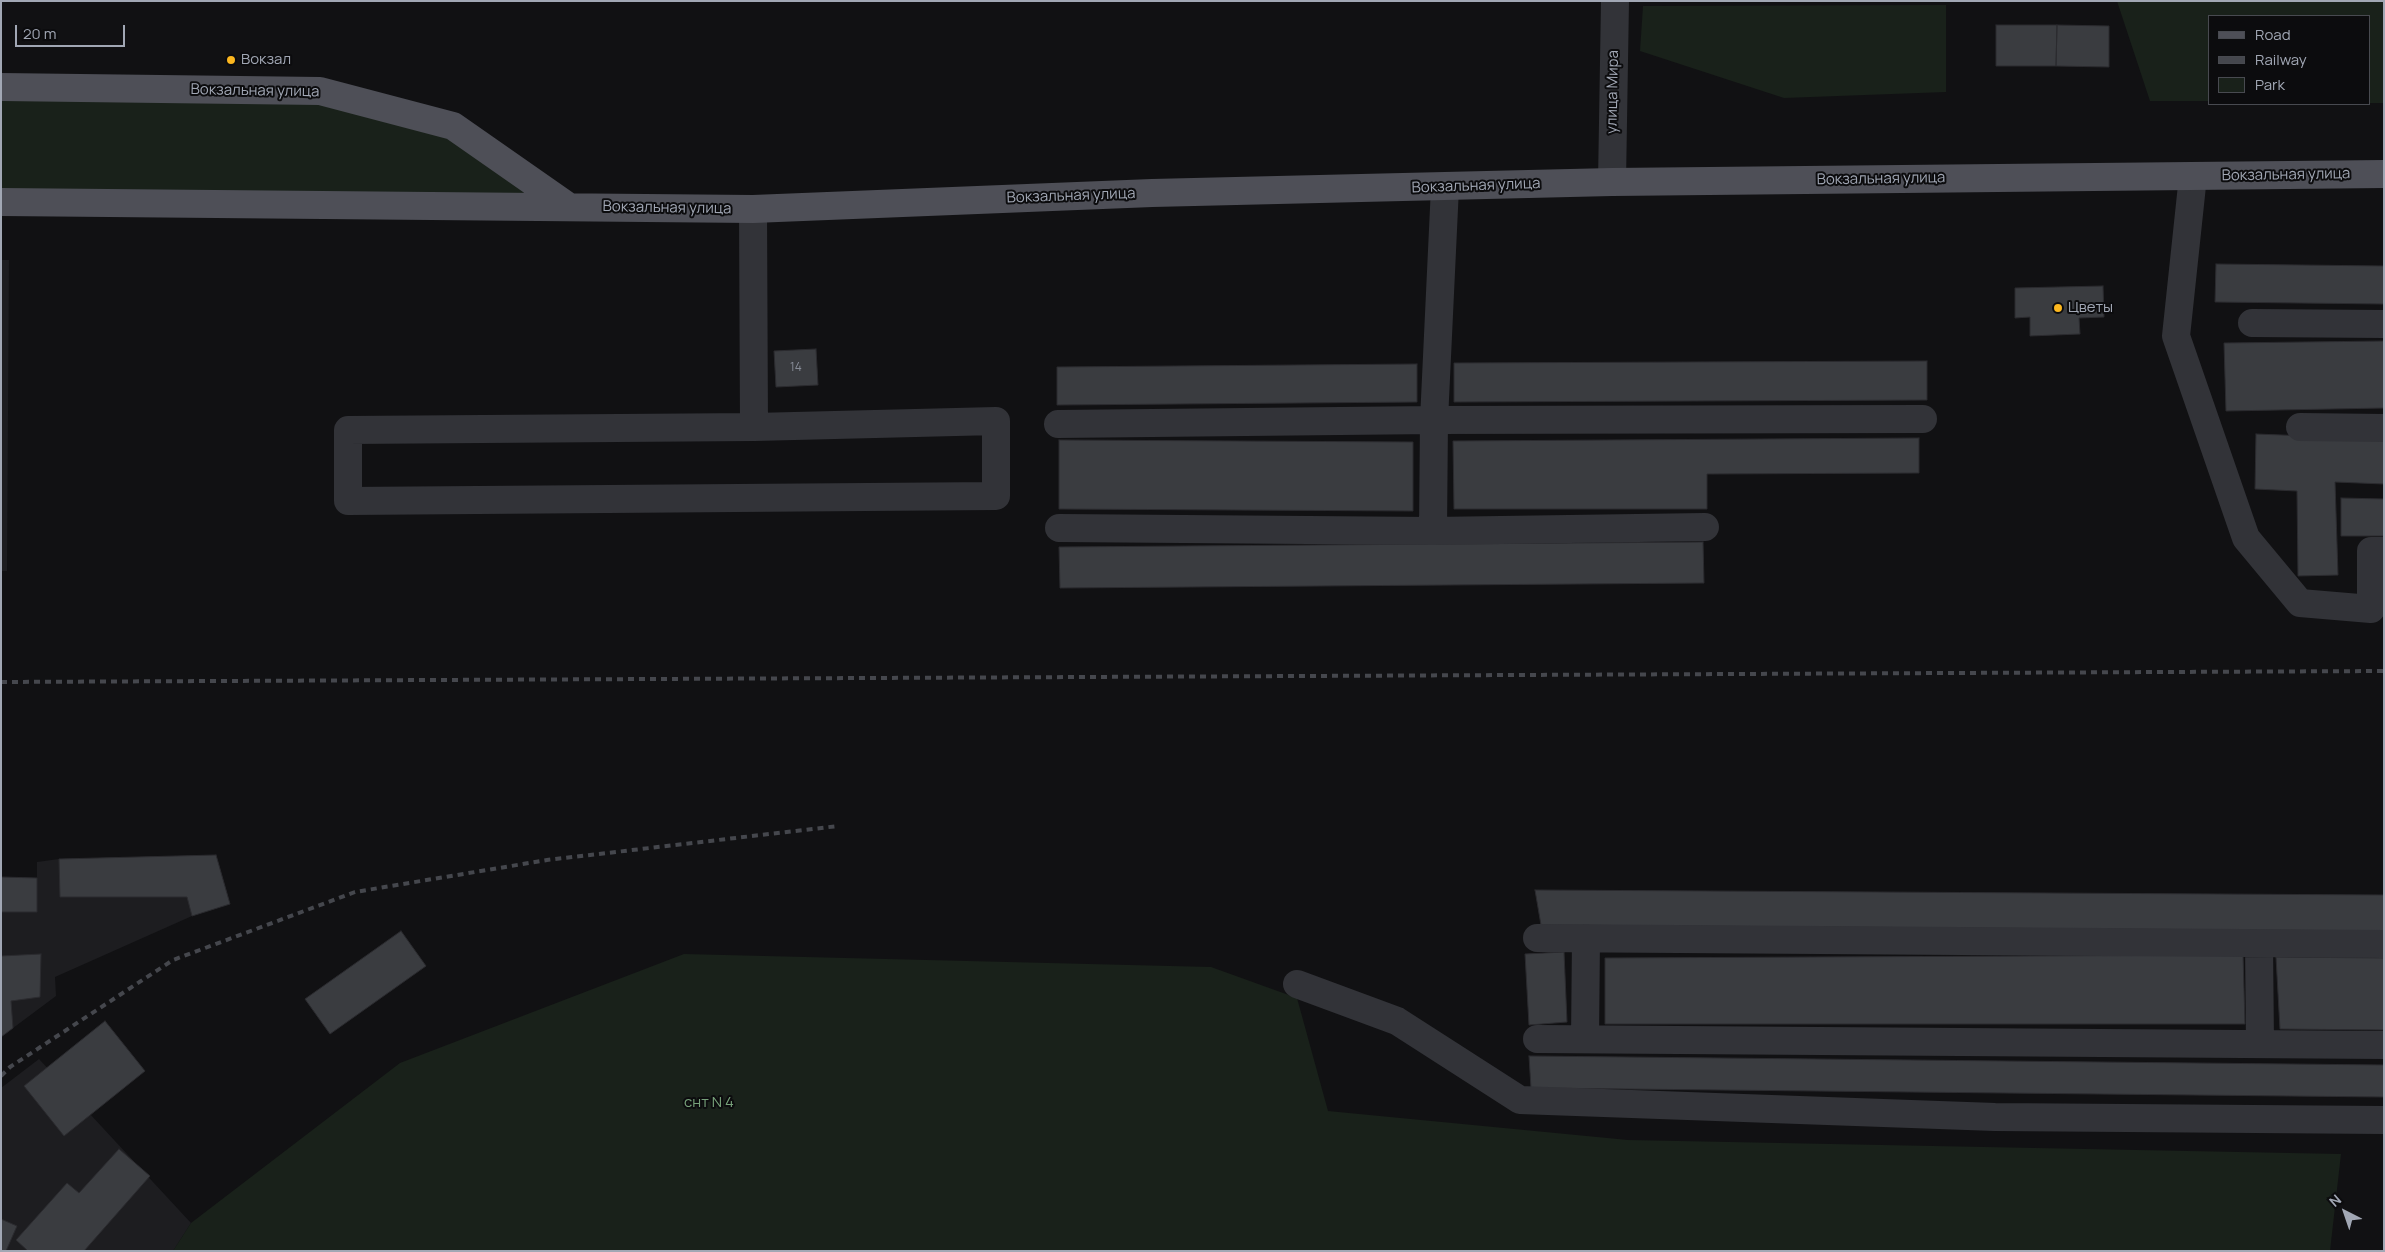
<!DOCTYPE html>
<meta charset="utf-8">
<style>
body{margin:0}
#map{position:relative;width:2385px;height:1252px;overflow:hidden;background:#111113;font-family:Manrope,sans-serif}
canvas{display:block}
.frame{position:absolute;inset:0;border:2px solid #a1a7b4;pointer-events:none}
.legend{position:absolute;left:2208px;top:15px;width:162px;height:90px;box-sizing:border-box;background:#0c0c0e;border:1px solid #484a50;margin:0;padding:6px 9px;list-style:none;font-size:15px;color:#a1a7b4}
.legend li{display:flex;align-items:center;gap:10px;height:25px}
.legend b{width:25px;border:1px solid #484a50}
.north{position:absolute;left:2320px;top:1187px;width:50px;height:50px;-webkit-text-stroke:4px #0c0c0e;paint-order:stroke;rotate:319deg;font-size:14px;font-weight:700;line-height:20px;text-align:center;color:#a1a7b4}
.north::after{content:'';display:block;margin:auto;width:18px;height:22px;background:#a1a7b4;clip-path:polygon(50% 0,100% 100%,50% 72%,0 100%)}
.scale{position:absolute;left:15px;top:25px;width:110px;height:22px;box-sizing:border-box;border:2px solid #a1a7b4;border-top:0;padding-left:6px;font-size:15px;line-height:18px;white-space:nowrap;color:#a1a7b4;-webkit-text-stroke:4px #0c0c0e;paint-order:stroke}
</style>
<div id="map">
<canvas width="2385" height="1252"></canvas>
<div class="frame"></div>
<ul class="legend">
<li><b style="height:6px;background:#4e4f57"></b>Road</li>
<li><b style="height:6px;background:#45474d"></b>Railway</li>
<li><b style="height:14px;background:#19211a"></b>Park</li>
</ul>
<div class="north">N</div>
<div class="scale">20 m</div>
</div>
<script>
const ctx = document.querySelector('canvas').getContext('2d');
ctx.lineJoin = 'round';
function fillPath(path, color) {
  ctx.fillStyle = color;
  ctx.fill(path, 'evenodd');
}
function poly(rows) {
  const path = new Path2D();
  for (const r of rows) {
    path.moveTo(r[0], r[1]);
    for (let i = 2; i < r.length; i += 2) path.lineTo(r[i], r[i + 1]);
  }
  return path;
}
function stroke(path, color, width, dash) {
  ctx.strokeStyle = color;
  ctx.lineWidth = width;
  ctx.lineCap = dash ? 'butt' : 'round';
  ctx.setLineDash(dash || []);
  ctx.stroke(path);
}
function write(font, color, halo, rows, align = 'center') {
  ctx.font = font + ' Manrope,sans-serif';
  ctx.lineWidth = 4;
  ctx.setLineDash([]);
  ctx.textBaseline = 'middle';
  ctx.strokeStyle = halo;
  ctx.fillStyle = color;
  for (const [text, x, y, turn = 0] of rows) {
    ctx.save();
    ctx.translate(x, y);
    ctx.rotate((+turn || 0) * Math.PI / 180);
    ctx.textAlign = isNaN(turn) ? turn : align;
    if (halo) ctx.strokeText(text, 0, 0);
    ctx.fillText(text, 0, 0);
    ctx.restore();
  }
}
fillPath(poly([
 [1,260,9,260,7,571,1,571],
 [216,855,230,904,192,916,55,977,56,996,1,1037,1,877,37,878,37,862,59,859],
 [39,1059,191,1223,173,1251,1,1251,1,1088]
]), '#1d1d20');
fillPath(poly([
 [2117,1,2384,1,2384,103,2369,103,2369,16,2209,16,2209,101,2150,101],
 [1946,5,1946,92,1784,98,1640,51,1643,6],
 [1,95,316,100,449,135,540,199,1,195],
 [684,954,1211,967,1297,998,1328,1111,1628,1140,2341,1154,2330,1251,173,1251,191,1223,400,1063]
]), '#19211a');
const building = poly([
 [1996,25,2057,25,2056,66,1996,66,1996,25],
 [2057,25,2109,26,2109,67,2056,66,2057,25],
 [2216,264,2384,266,2384,304,2215,302,2216,264],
 [2103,286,2104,317,2079,318,2080,334,2030,336,2030,317,2015,318,2015,288,2103,286],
 [2384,341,2384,408,2226,411,2224,343,2384,341],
 [816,349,818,385,776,387,774,351,816,349],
 [1927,361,1927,400,1454,402,1454,363,1927,361],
 [1417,364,1417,402,1057,405,1057,367,1417,364],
 [2256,434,2384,439,2384,484,2335,482,2338,575,2298,576,2297,491,2255,489,2256,434],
 [1919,438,1919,473,1707,474,1707,509,1454,509,1453,441,1919,438],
 [1059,440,1413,442,1413,511,1059,509,1059,440],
 [2341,498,2384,499,2384,536,2341,536,2341,498],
 [1703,542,1704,583,1060,588,1059,547,1703,542],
 [216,855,230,904,192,916,187,897,60,897,59,859,216,855],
 [1,877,37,878,37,912,1,912,1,877],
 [1535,890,2384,895,2384,931,1541,925,1535,890],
 [401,931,426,966,330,1034,305,999,401,931],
 [1564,952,1567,1022,1529,1025,1525,954,1564,952],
 [41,954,40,997,11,1001,13,1028,1,1037,1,956,41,954],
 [2243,955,2245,1024,1605,1024,1605,958,2243,955],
 [2276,957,2384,958,2384,1030,2280,1029,2276,957],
 [105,1021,145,1071,64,1136,24,1086,105,1021],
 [1529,1056,2384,1065,2384,1097,1531,1088,1529,1056],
 [119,1149,150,1176,84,1251,28,1251,16,1240,67,1183,79,1193,119,1149],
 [1,1219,17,1226,6,1251,1,1251,1,1219]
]);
fillPath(building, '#3a3c40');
stroke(building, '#2b2b2f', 1);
stroke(poly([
 [2193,176,2176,336,2246,538,2300,603,2371,609,2371,551,2384,551],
 [1612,182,1615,1],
 [753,209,754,427],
 [2252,323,2384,324],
 [996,421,996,496,348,501,348,430,754,427,996,421],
 [1058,424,1434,420,1923,419],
 [2300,427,2384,428],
 [1059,528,1433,531,1705,527],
 [1433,531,1434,420,1445,187],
 [1537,938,2384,944],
 [2259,943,2260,1044],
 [1297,984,1397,1021,1520,1100,1995,1117,2384,1120],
 [1537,1039,2384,1045],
 [1585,1039,1586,938]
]), '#323338', 28);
stroke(poly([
 [1,87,320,91,453,126,569,207],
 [1,202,753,209,1152,193,1612,182,2384,174]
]), '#4e4f57', 28);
stroke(poly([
 [1,682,2384,671],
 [1,1076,10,1067,173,960,355,892,547,860,838,826]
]), '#45474d', 4, [6, 5]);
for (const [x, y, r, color] of [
 [231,60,5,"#fcb71f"],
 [2058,308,5,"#fcb71f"]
]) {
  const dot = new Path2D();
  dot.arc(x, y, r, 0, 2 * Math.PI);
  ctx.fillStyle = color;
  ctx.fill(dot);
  stroke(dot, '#0c0c0e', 2);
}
write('12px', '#878c97', null, [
 ["14",796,368]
]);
write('15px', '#a1a7b4', '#0c0c0e', [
 ["Вокзал",241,60],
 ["Цветы",2068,308]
], 'left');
write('15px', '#a1a7b4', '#0c0c0e', [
 ["Вокзальная улица",255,91,1],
 ["улица Мира",1613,92,-89],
 ["Вокзальная улица",2286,175,-1],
 ["Вокзальная улица",1881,179,-1],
 ["Вокзальная улица",1476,186,-2],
 ["Вокзальная улица",1071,196,-2],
 ["Вокзальная улица",667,208,1]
]);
write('15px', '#77a17a', '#0c0c0e', [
 ["снт N 4",709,1103]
]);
</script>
